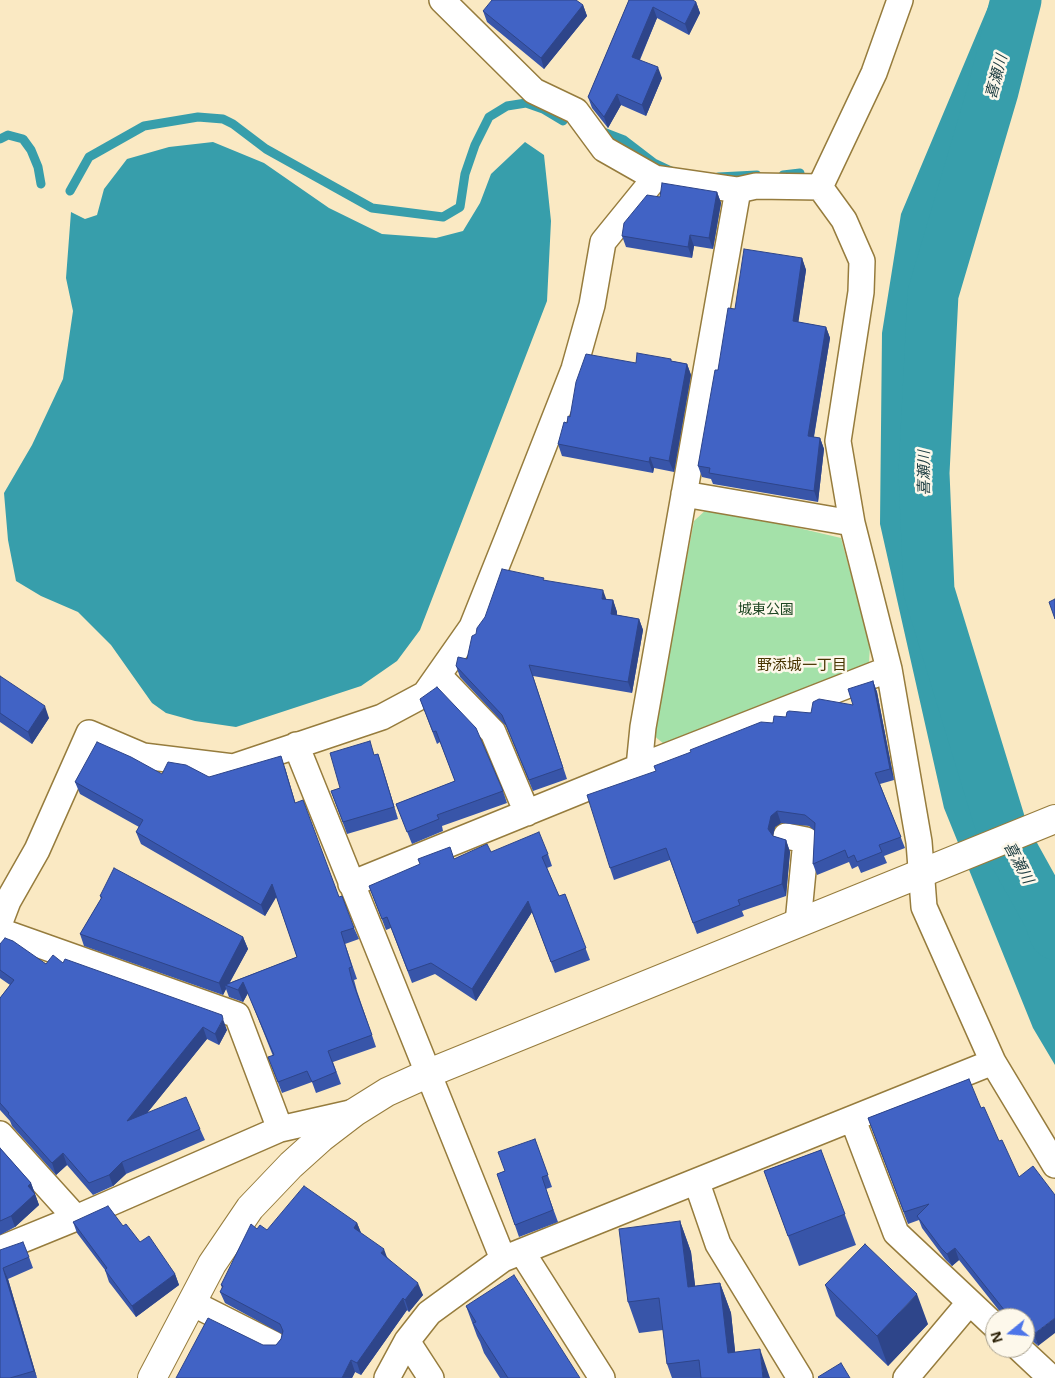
<!DOCTYPE html>
<meta charset="utf-8">
<style>
body{margin:0}
#map{position:relative;width:1055px;height:1378px;overflow:hidden;background:#fae9c3;font-family:"Open Sans",sans-serif}
canvas{display:block}
.north{position:absolute;left:985px;top:1308px;width:50px;height:50px;box-sizing:border-box;background:#fdf8eb;border:1px solid #a8a18f;border-radius:50%;rotate:253deg;font-size:14px;font-weight:700;line-height:20px;text-align:center;color:#291e04}
.north::after{content:'';display:block;margin:auto;width:18px;height:22px;background:#4d75e9;clip-path:polygon(50% 0,100% 100%,50% 72%,0 100%)}
</style>
<div id="map">
<canvas width="1055" height="1378"></canvas>
<div class="north">N</div>
</div>
<script>
const ctx = document.querySelector('canvas').getContext('2d');
ctx.lineJoin = 'round';
function fillPath(path, color) {
  ctx.fillStyle = color;
  ctx.fill(path, 'evenodd');
}
function poly(rows) {
  const path = new Path2D();
  for (const r of rows) {
    path.moveTo(r[0], r[1]);
    for (let i = 2; i < r.length; i += 2) path.lineTo(r[i], r[i + 1]);
  }
  return path;
}
function stroke(path, color, width, dash) {
  ctx.strokeStyle = color;
  ctx.lineWidth = width;
  ctx.lineCap = dash ? 'butt' : 'round';
  ctx.setLineDash(dash || []);
  ctx.stroke(path);
}
function write(font, color, halo, rows, align = 'center') {
  ctx.font = font + ' "Open Sans","Noto Sans JP",sans-serif';
  ctx.lineWidth = 5;
  ctx.setLineDash([]);
  ctx.textBaseline = 'middle';
  ctx.strokeStyle = halo;
  ctx.fillStyle = color;
  for (const [text, x, y, turn = 0] of rows) {
    ctx.save();
    ctx.translate(x, y);
    ctx.rotate((+turn || 0) * Math.PI / 180);
    ctx.textAlign = isNaN(turn) ? turn : align;
    if (halo) ctx.strokeText(text, 0, 0);
    ctx.fillText(text, 0, 0);
    ctx.restore();
  }
}
fillPath(poly([
 [709,507,841,538,870,645,869,663,664,744,653,735,694,521]
]), '#a4e1a9');
fillPath(poly([
 [991,0,1015,0,961,202,933,294,924,473,929,592,1004,836,1048,915,1055,934,1055,1065,1033,1028,944,808,880,524,882,333,901,214],
 [213,142,264,163,329,208,382,234,436,238,463,231,480,203,491,174,525,142,544,155,551,221,547,301,420,630,397,661,361,686,236,727,195,721,166,713,152,703,111,645,78,612,41,596,16,581,8,540,4,493,32,445,63,379,73,311,66,278,71,212,85,219,97,215,104,189,127,159,169,147]
]), '#379eab');
stroke(poly([
 [598,130,624,140,654,163,671,171],
 [0,139,8,135,23,139,31,150,38,167,41,184],
 [783,175,800,173],
 [718,177,757,175],
 [70,191,89,157,144,126,198,117,223,119,233,124,266,149,372,208,443,217,460,207,465,174,475,145,489,117,507,106,526,103,543,109,563,121]
]), '#379eab', 9);
stroke(poly([
 [1016,0,993,91,933,294,924,473,929,591,1004,836,1048,915,1055,934]
]), '#379eab', 51);
const minor = poly([
 [442,0,534,91,576,111,604,149,655,178,738,190,756,186,820,187],
 [820,187,844,220,862,261,861,292,838,441,852,523,889,669,919,842,924,907,993,1062,1055,1165],
 [820,187,874,73,900,0],
 [738,190,643,727,639,767,889,669],
 [684,494,852,523],
 [439,676,493,732,527,813],
 [296,745,503,1259],
 [786,836,806,840,798,923],
 [351,884,639,767],
 [0,922,8,901,37,850,89,733,143,756,233,767,382,717,425,694,472,627,508,537,574,369,592,305,603,242,655,178],
 [0,931,237,1015,280,1129],
 [853,1120,896,1233,995,1326],
 [0,1134,76,1218],
 [697,1183,718,1244,800,1378],
 [0,1249,76,1218,280,1129,355,1112],
 [522,1252,602,1378],
 [192,1303,273,1344],
 [407,1341,431,1378],
 [1019,1348,1051,1378],
 [387,1378,407,1341,429,1313,503,1259,993,1062],
 [906,1378,969,1303]
]);
const tertiary = poly([
 [152,1378,212,1264,250,1208,291,1165,321,1138,355,1112,387,1092,429,1073,1055,819]
]);
stroke(minor, '#967c3d', 28);
stroke(tertiary, '#967c3d', 30);
stroke(minor, '#fff', 25);
stroke(tertiary, '#fff', 28);
fillPath(poly([
 [629,0,696,2,700,13,689,35,657,18,640,60,662,78,646,116,621,105,608,128,592,108,588,97],
 [583,5,587,16,544,69,487,22,483,11],
 [717,192,721,203,713,249,694,246,692,258,626,247,622,236,660,197],
 [802,258,806,270,798,322,826,327,830,338,814,437,820,438,824,449,818,502,713,484,711,479,702,477,698,466,718,370,735,309],
 [672,361,687,364,691,375,674,472,654,468,653,473,562,456,558,444,570,417,636,363],
 [544,580,606,599,613,600,617,612,617,615,639,619,643,630,632,693,533,676,567,779,533,791,506,726,460,677,456,666,467,659,476,634],
 [0,676,49,718,32,744,0,722],
 [873,681,877,692,894,780,880,784,905,848,884,856,887,863,861,873,858,866,852,869,849,862,817,875,813,864,815,831,809,826,781,823,775,827,773,836,786,840,790,852,786,896,742,911,744,916,697,934,670,860,614,880,610,868,656,771,786,717,853,705],
 [420,699,503,791,507,803,442,826,443,831,412,844,396,804,455,781,440,742,437,744],
 [378,754,398,819,347,834,331,791,340,788,375,755],
 [285,768,295,803,339,897,354,928,359,939,345,944,357,979,354,980,357,991,376,1047,333,1062,341,1084,316,1093,312,1082,282,1093,268,1057,273,1056,248,993,243,1002,229,997,226,989,223,995,84,946,80,934,101,899,100,896,243,937,248,949,229,983,297,957,276,896,265,916,141,844,136,832,139,827,80,794,75,782,162,774,209,777],
 [491,852,548,854,552,866,547,868,559,896,565,894,590,960,555,973,532,912,476,1001,435,974,412,983,391,928,386,930,369,886,454,859],
 [0,944,46,964,63,963,227,1030,219,1045,207,1039,147,1113,200,1129,205,1140,126,1174,113,1186,93,1195,67,1165,56,1175,12,1126,10,1121,0,1110,0,998,10,985,0,978],
 [969,1079,1038,1346,1028,1337,1025,1336,1025,1318,1005,1318,959,1260,952,1266,945,1259,922,1228,919,1220,908,1224,868,1118],
 [535,1139,552,1187,546,1189,558,1222,519,1237,497,1174,505,1171],
 [0,1148,31,1183,39,1205,15,1227,0,1235],
 [821,1150,856,1245,799,1266,764,1171],
 [680,1221,691,1252,695,1286,720,1283,731,1313,735,1352,770,1378,672,1378,667,1364,663,1330,639,1333,628,1302],
 [73,1222,123,1226,175,1274,179,1285,136,1317,109,1282,105,1270,77,1233],
 [357,1223,361,1233,387,1257,423,1295,409,1312,407,1310,361,1375,355,1372,352,1378,176,1378,263,1345,276,1345,281,1339,282,1334,225,1303,220,1292,222,1288,221,1285,257,1229,267,1230],
 [0,1250,29,1257,33,1268,8,1279,37,1378,0,1378],
 [825,1285,928,1324,888,1366,836,1316],
 [466,1306,580,1378,500,1378,484,1353,480,1342,477,1336]
]), '#3855a9');
fillPath(poly([
 [696,2,700,13,689,35,685,24],
 [583,5,587,16,544,69,541,58],
 [653,7,657,18,636,68,632,57],
 [658,67,662,78,646,116,642,105],
 [617,94,621,105,608,128,604,117],
 [717,192,721,203,713,249,709,238],
 [690,235,694,246,692,258,688,247],
 [802,258,806,270,797,332,793,321],
 [826,327,830,338,812,447,808,436],
 [687,364,691,375,674,472,669,461],
 [820,438,824,449,818,502,814,491],
 [650,457,654,468,653,473,649,462],
 [603,590,607,601,602,599],
 [613,600,617,612,615,625,611,614],
 [639,619,643,630,632,693,628,682],
 [873,681,877,692,894,780,890,769],
 [45,706,49,718,32,744,28,732],
 [378,754,382,766,398,819,394,807],
 [281,756,285,768,299,815,295,803],
 [777,811,781,823,775,827,772,840,768,829,771,816],
 [786,840,790,852,786,896,782,884],
 [272,884,277,896,265,916,261,905],
 [528,901,532,912,476,1001,472,989],
 [243,937,248,949,228,986,225,985,226,989,223,995,219,983],
 [243,982,248,993,243,1002,238,990],
 [223,1019,227,1030,219,1045,215,1034],
 [203,1027,207,1039,131,1133,127,1121],
 [63,1153,67,1165,56,1175,52,1163],
 [122,1162,126,1174,113,1186,109,1175],
 [31,1183,39,1205,15,1227,11,1216,28,1186],
 [680,1221,691,1252,699,1317,688,1287],
 [357,1223,362,1235,354,1228],
 [955,1248,959,1260,952,1266,947,1254],
 [384,1249,388,1260,381,1253],
 [3,1268,8,1279,37,1378,34,1371],
 [175,1274,179,1285,136,1317,132,1306],
 [418,1283,423,1295,409,1312,405,1300],
 [720,1283,731,1313,738,1378,728,1353],
 [917,1294,928,1324,888,1366,877,1336],
 [403,1298,407,1310,361,1375,357,1363],
 [1055,1318,1055,1333,1038,1346,1034,1334],
 [760,1349,770,1378,763,1378],
 [351,1360,355,1372,352,1378,342,1378]
]), '#2e458a');
const building = poly([
 [492,0,576,0,583,5,541,58,483,11,492,0],
 [629,0,693,0,696,2,685,24,653,7,632,57,658,67,642,105,617,94,604,117,588,97,629,0],
 [662,183,717,192,709,238,690,235,688,247,622,236,624,223,647,195,660,197,662,183],
 [744,249,802,258,793,321,826,327,808,436,820,438,814,491,709,473,710,468,698,466,715,370,718,370,728,308,735,309,744,249],
 [637,353,671,359,671,361,687,364,669,461,650,457,649,462,558,444,564,422,567,423,568,416,570,417,576,382,586,354,636,363,637,353],
 [502,569,544,578,543,580,603,590,602,599,613,600,611,614,639,619,628,682,529,665,563,768,529,780,502,715,456,666,458,657,467,659,472,636,476,634,477,628,485,617,502,569],
 [1055,599,1055,619,1049,602,1055,599],
 [0,676,45,706,28,732,0,713,0,676],
 [873,681,890,769,875,773,901,837,879,845,882,852,857,862,854,855,848,858,845,850,813,864,815,823,805,815,777,811,771,816,768,829,773,836,786,840,782,884,738,900,740,905,693,923,666,848,610,868,587,795,656,771,654,766,691,752,690,750,761,722,773,723,774,716,786,717,787,712,789,711,811,713,813,702,819,699,853,705,848,689,873,681],
 [437,687,476,728,503,791,437,815,439,819,407,832,396,804,455,781,436,731,433,732,420,699,437,687],
 [370,741,374,755,378,754,394,807,343,822,331,791,340,788,330,753,370,741],
 [97,742,131,757,162,774,168,762,186,765,209,777,281,756,295,803,303,800,339,897,342,896,354,928,341,932,352,967,349,968,352,980,372,1035,328,1051,336,1072,312,1082,307,1071,278,1082,268,1057,274,1055,243,982,238,990,225,985,297,957,272,884,261,905,136,832,143,820,75,782,97,742],
 [539,832,548,854,542,857,559,896,565,894,586,948,551,962,528,901,472,989,431,963,408,971,387,917,382,919,369,886,420,864,418,859,450,847,454,859,487,844,491,852,539,832],
 [114,868,243,937,219,983,80,934,102,897,100,896,114,868],
 [5,938,13,941,46,964,53,955,63,963,65,959,222,1015,223,1019,215,1034,203,1027,127,1121,186,1097,200,1129,122,1162,109,1175,89,1183,63,1153,52,1163,8,1114,9,1113,0,1103,0,998,14,980,0,970,0,944,5,938],
 [969,1079,981,1108,984,1107,999,1141,1002,1140,1019,1177,1033,1166,1055,1195,1055,1318,1034,1334,1025,1326,1025,1318,1011,1318,1005,1311,955,1248,947,1254,941,1248,917,1216,929,1204,904,1212,868,1118,969,1079],
 [535,1139,548,1175,542,1177,553,1210,515,1225,497,1174,505,1171,498,1152,535,1139],
 [0,1148,31,1183,28,1186,35,1194,11,1216,0,1221,0,1148],
 [821,1150,845,1214,788,1236,764,1171,821,1150],
 [304,1186,357,1223,354,1228,384,1249,381,1253,418,1283,405,1300,403,1298,357,1363,351,1360,342,1378,176,1378,208,1318,263,1345,276,1345,281,1339,283,1331,280,1324,220,1292,223,1286,221,1285,251,1224,257,1229,260,1225,267,1230,304,1186],
 [108,1206,123,1226,126,1224,140,1242,149,1236,175,1274,132,1306,105,1270,107,1268,73,1222,108,1206],
 [680,1221,688,1287,720,1283,728,1353,760,1349,763,1378,701,1378,699,1360,667,1364,659,1298,628,1302,619,1229,680,1221],
 [23,1242,29,1257,3,1268,34,1371,10,1378,0,1378,0,1250,23,1242],
 [865,1244,917,1294,877,1336,825,1285,865,1244],
 [514,1275,580,1378,508,1378,473,1323,476,1322,466,1306,514,1275],
 [841,1363,850,1378,819,1378,818,1377,841,1363]
]);
fillPath(building, '#4163c5');
stroke(building, '#2e458a', 1);
write('14px', '#1d4522', '#fdf8eb', [
 ["城東公園",766,610]
]);
write('italic 15px', '#224145', '#fdf8eb', [
 ["喜瀬川",997,77,-75],
 ["喜瀬川",925,473,-90],
 ["喜瀬川",1018,863,62]
]);
write('15px', '#473400', '#fdf8eb', [
 ["野添城一丁目",802,666]
]);
</script>
